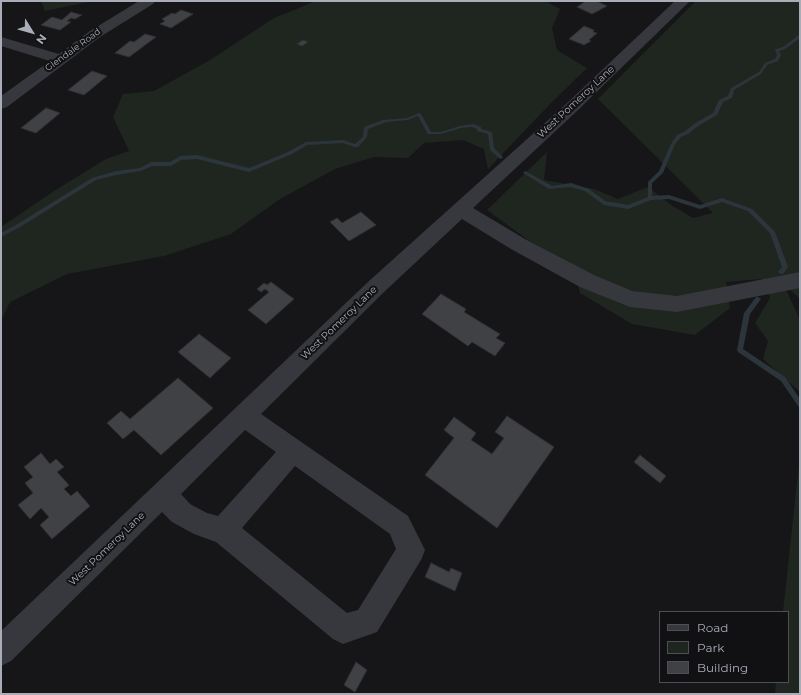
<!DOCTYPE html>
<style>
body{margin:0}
#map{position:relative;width:801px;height:695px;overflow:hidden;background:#161618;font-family:Montserrat,sans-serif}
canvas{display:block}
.frame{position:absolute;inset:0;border:2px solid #a8adb8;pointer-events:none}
.legend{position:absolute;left:659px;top:611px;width:130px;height:72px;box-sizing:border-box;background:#111113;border:1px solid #4d4f55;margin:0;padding:5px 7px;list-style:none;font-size:12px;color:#a8adb8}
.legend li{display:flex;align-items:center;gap:8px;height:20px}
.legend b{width:20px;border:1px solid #4d4f55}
.north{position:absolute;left:12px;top:12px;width:40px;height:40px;-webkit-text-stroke:3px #111113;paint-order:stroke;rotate:127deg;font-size:11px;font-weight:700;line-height:16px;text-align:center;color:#a8adb8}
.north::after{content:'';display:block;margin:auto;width:14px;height:18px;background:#a8adb8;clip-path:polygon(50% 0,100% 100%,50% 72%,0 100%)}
</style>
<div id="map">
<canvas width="801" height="695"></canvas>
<div class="frame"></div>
<ul class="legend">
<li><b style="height:5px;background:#37383d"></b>Road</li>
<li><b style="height:11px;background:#1e261f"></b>Park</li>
<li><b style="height:11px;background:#404145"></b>Building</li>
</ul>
<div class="north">N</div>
</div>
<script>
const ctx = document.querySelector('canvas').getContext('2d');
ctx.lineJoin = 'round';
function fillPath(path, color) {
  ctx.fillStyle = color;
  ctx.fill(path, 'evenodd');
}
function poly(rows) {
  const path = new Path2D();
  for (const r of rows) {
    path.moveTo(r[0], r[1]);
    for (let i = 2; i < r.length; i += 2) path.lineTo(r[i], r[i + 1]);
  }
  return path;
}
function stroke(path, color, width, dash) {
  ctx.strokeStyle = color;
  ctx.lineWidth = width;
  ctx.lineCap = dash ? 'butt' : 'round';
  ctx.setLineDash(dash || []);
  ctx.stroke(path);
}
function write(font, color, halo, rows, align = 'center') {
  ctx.font = font + ' Montserrat,sans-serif';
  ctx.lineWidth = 4;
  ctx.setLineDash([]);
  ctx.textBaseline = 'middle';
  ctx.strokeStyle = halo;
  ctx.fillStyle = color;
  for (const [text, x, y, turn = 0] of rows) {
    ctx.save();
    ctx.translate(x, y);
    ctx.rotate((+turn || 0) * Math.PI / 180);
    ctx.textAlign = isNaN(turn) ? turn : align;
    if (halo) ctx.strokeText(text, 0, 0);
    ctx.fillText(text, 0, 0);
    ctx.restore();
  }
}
fillPath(poly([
 [41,1,93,1,45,11],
 [316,1,545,1,560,9,552,28,557,50,587,68,554,100,488,169,484,149,463,140,424,143,408,158,374,157,335,169,280,199,231,234,164,256,67,274,10,302,1,321,1,227,54,191,106,159,129,151,113,117,123,94,154,91,210,60,274,18],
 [696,1,800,1,800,299,783,283,800,320,800,392,763,359,768,341,755,323,770,298,762,279,726,282,730,308,695,335,632,324,580,293,573,265,528,240,487,210,547,152,544,180,594,189,618,199,648,187,671,205,693,218,713,213,598,99],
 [800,455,800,694,775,694,776,682,788,682,788,612,783,612]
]), '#1e261f');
fillPath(poly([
 [799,35,800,35,800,38,785,49,779,51,781,55,778,61,767,65,761,74,734,90,732,98,723,102,717,115,698,126,688,134,681,137,675,144,663,173,652,183,652,196,669,195,700,205,722,198,752,209,775,232,788,267,783,274,781,274,778,272,782,267,770,233,748,211,722,202,700,209,669,199,651,200,628,209,604,205,585,191,571,187,549,189,523,173,525,171,527,172,552,186,571,183,589,189,605,201,628,205,648,197,648,182,659,171,671,144,677,135,684,132,694,124,713,113,719,100,728,96,731,88,759,72,765,63,775,59,777,55,775,50,776,49,783,47,799,35],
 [419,113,421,114,431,132,441,132,460,126,473,124,481,127,481,129,492,132,494,148,503,157,501,159,499,158,490,150,488,134,477,131,477,129,472,127,461,128,441,134,428,134,418,116,408,120,386,122,368,129,367,137,358,147,354,147,343,143,307,145,292,154,249,172,197,159,181,160,171,166,152,166,141,171,116,175,96,180,20,227,1,237,1,233,16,225,92,178,116,171,140,168,151,162,170,162,180,156,197,155,249,168,288,152,306,142,343,140,355,144,363,137,364,127,383,120,407,118,419,113],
 [756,297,758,297,761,299,750,314,743,349,785,377,800,399,800,407,798,406,781,381,738,352,737,350,744,313,756,297]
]), '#2c353c');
const building = poly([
 [586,1,596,1,607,6,592,14,577,7,586,1],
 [181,10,193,14,171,28,160,24,165,21,162,19,172,13,175,14,181,10],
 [71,12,82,15,75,19,71,18,67,21,71,22,60,30,41,25,52,17,62,20,71,12],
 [584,26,594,30,593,32,597,33,589,40,591,41,584,45,569,39,584,26],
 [145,34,156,37,129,57,115,53,130,41,134,42,145,34],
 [303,40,308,42,302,46,297,44,303,40],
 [92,71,107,76,84,95,68,90,92,71],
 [46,108,60,113,36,133,21,128,46,108],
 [361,212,376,225,349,241,330,222,337,218,342,223,361,212],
 [271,282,294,299,266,324,248,310,269,292,265,289,261,292,257,289,264,283,267,285,271,282],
 [441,294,466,309,464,312,500,334,496,338,505,343,495,356,472,342,468,346,422,314,441,294],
 [199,334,231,358,210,378,178,352,199,334],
 [178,378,213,408,161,455,134,430,123,439,107,423,121,411,130,419,178,378],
 [507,416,554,447,497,528,425,475,454,438,444,430,454,417,476,433,471,440,492,454,504,438,495,432,507,416],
 [41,453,50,464,56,459,64,467,57,472,69,485,64,489,71,496,77,491,90,506,52,539,40,525,49,517,41,508,30,519,18,505,33,493,25,483,33,477,24,467,41,453],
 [640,455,666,476,660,483,634,462,640,455],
 [431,563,449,572,451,568,462,573,455,591,425,577,431,563],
 [356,662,367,670,355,692,344,685,356,662]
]);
fillPath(building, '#404145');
stroke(building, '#303034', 1);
fillPath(poly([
 [139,1,155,1,153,4,100,37,7,107,1,109,1,96,50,61,1,46,1,37,59,54,90,31,139,1],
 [675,1,690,1,577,111,473,208,525,239,594,275,632,291,677,296,800,272,800,288,677,312,630,307,580,287,511,249,462,219,383,293,261,414,408,516,425,550,421,560,377,632,343,644,333,639,216,542,194,534,172,522,162,512,11,661,1,666,1,631,369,281,565,105,675,1],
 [245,430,276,452,218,516,207,513,190,504,181,494,245,430],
 [295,466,390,534,396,549,358,610,347,613,242,528,295,466]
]), '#37383d');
write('9px', '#a8adb8', '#111113', [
 ["Glendale Road",73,50,-36]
]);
write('10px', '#a8adb8', '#111113', [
 ["West Pomeroy Lane",576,102,-43],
 ["West Pomeroy Lane",339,323,-44],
 ["West Pomeroy Lane",107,549,-44]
]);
</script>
